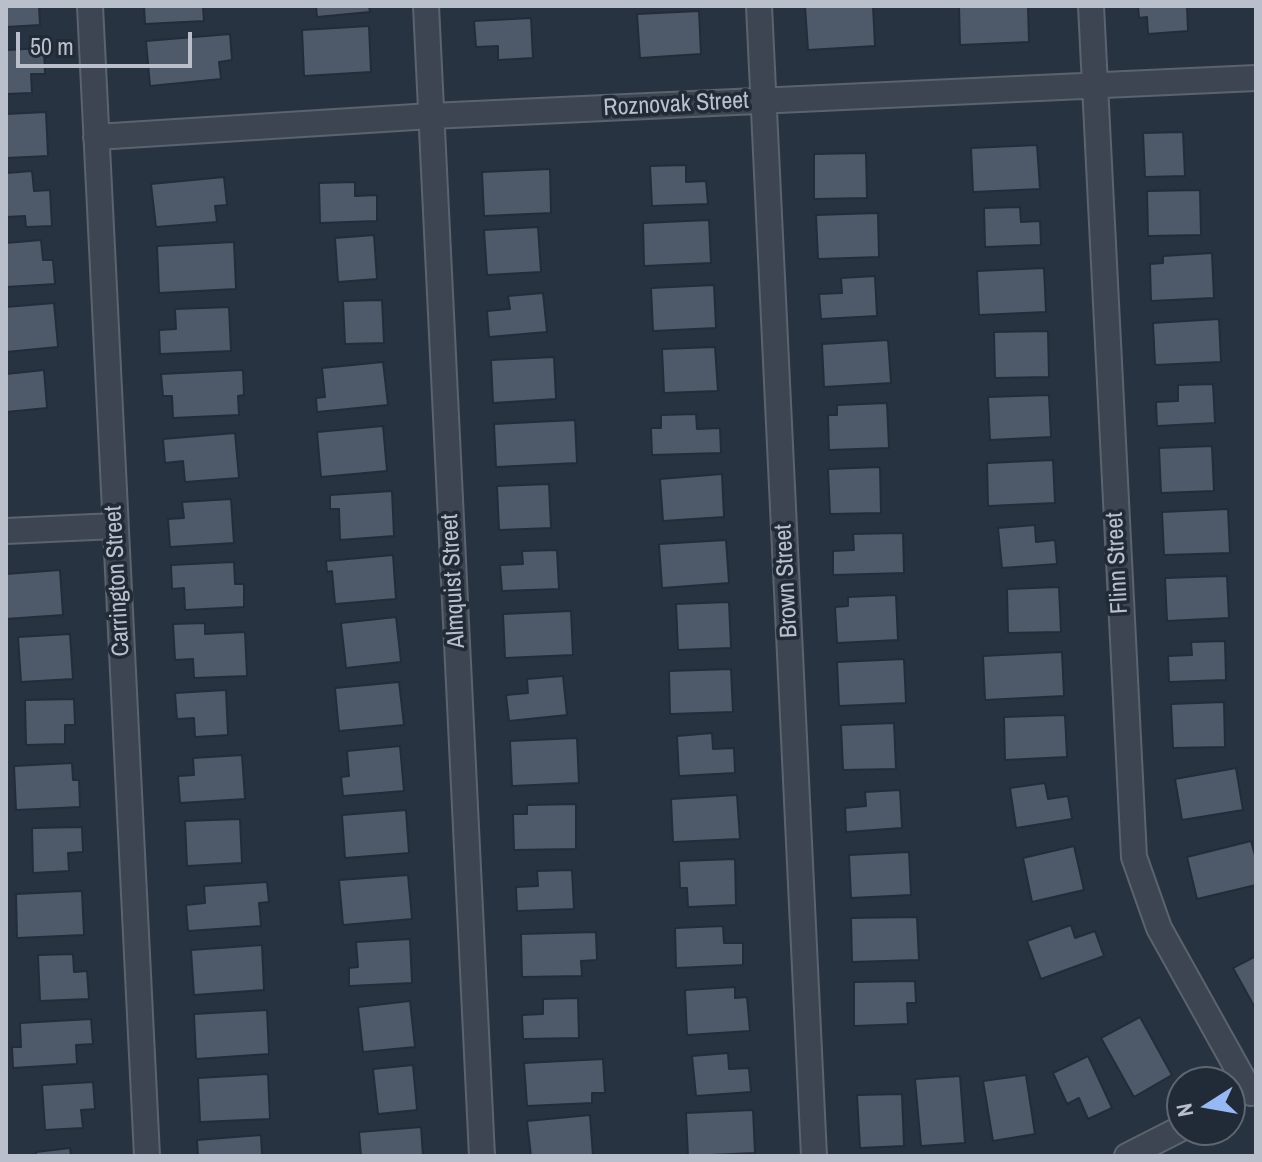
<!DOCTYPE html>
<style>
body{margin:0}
#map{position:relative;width:1262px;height:1162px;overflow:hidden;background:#283341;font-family:"Archivo Narrow",sans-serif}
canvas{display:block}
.frame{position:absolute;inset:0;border:8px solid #b9c0cb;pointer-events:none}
.north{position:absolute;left:1166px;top:1066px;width:80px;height:80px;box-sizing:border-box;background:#212a37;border:2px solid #5e6672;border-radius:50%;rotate:259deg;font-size:22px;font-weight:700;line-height:32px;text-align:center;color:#b9c0cb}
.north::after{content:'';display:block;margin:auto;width:28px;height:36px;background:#96b9f4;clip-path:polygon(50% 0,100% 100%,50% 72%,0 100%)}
.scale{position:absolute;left:16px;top:32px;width:176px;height:36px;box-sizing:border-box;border:4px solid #b9c0cb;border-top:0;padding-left:10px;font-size:24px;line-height:28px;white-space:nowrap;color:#b9c0cb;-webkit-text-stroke:6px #212a37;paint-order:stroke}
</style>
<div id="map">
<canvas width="1262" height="1162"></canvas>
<div class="frame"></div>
<div class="north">N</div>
<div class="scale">50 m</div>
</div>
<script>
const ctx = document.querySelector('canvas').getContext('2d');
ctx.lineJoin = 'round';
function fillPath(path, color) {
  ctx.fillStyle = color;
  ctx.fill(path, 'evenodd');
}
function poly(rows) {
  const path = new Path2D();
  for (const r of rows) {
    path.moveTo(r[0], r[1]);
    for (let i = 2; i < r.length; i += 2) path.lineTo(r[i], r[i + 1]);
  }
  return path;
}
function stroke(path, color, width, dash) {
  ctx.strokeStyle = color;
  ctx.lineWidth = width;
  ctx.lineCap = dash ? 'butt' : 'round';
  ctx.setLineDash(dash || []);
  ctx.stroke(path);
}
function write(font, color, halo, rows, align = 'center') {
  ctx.font = font + ' "Archivo Narrow",sans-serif';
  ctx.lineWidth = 7;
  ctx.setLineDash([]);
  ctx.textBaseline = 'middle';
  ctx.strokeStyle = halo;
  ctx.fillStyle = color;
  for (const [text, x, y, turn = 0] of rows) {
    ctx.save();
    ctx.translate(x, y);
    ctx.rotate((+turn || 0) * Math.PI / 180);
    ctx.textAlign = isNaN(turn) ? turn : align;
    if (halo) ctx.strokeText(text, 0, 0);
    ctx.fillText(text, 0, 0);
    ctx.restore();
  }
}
const building = poly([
 [6,6,39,6,40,25,6,27,6,6],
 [144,6,203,6,204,21,145,24,144,6],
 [316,6,369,6,370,12,317,17,316,6],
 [805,6,873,6,875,46,808,50,805,6],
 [959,6,1028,6,1029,42,960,45,959,6],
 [1138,6,1187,6,1188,31,1148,34,1147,17,1139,18,1138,6],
 [699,11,701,54,640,58,637,14,699,11],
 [531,18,533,58,498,60,498,46,476,47,474,21,531,18],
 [369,26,371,72,304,76,302,30,369,26],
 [230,34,232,60,219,62,221,79,150,86,146,41,230,34],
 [44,48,45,74,31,74,32,93,6,94,6,50,44,48],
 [46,112,48,156,6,158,6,114,46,112],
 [1183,132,1185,176,1145,177,1143,133,1183,132],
 [1037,145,1040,189,973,192,971,148,1037,145],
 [866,153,867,198,814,199,814,154,866,153],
 [686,165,686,182,706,181,708,204,652,206,650,166,686,165],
 [550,169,551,213,484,216,482,172,550,169],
 [32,171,34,191,50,190,52,226,26,227,25,216,6,217,6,173,32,171],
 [224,177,227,205,215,206,217,222,156,227,151,184,224,177],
 [355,182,355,196,377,195,377,221,320,223,319,183,355,182],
 [1200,190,1201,235,1148,236,1147,191,1200,190],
 [1020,207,1021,222,1040,221,1041,245,985,247,984,208,1020,207],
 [878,213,879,257,818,259,816,215,878,213],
 [709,220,711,263,644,266,643,223,709,220],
 [538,227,541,272,487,275,484,230,538,227],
 [374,235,377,279,338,282,335,238,374,235],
 [41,240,43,260,53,260,55,284,6,287,6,243,41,240],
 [234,242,236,289,159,293,157,246,234,242],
 [1212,253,1214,298,1151,301,1150,264,1163,263,1163,256,1212,253],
 [1044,268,1046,312,979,315,977,271,1044,268],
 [875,276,877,316,821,319,819,294,842,293,841,278,875,276],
 [714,285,716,328,653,331,651,288,714,285],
 [543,293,547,332,489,337,487,311,510,309,508,296,543,293],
 [382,300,384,343,345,344,343,301,382,300],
 [54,303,58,347,6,352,6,307,54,303],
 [229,307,231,351,160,354,159,330,176,329,175,309,229,307],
 [1219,319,1221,362,1155,365,1153,323,1219,319],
 [1048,331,1049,377,995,378,994,332,1048,331],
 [888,340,891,383,824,387,822,344,888,340],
 [715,347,718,391,664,393,662,349,715,347],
 [554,357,556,399,493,403,491,360,554,357],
 [383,362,388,405,317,412,316,398,325,397,322,368,383,362],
 [44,370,47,408,6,412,6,374,44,370],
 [243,370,244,395,238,396,239,415,173,418,172,396,163,396,161,374,243,370],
 [1213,384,1215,423,1157,426,1156,402,1178,401,1178,385,1213,384],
 [1049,395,1051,437,990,440,988,397,1049,395],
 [887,403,889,448,829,450,828,415,837,415,837,405,887,403],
 [696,414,697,429,720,428,721,453,652,455,651,428,661,428,661,415,696,414],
 [575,420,577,463,496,467,494,424,575,420],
 [383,426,387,471,321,477,317,432,383,426],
 [235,433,239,478,185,482,183,461,165,463,163,439,235,433],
 [1212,446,1214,491,1161,493,1159,448,1212,446],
 [1053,460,1055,503,988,506,987,463,1053,460],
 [880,467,881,513,830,514,828,469,880,467],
 [722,474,724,517,663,521,660,479,722,474],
 [549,484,551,528,499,530,497,486,549,484],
 [392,491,394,536,340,540,339,509,330,509,330,495,392,491],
 [231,499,234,543,170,547,168,519,184,518,182,502,231,499],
 [1228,509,1230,553,1164,555,1162,512,1228,509],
 [1035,525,1036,542,1055,540,1057,564,1002,568,998,528,1035,525],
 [903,533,904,573,833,575,833,551,854,550,853,534,903,533],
 [726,540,729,583,662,588,659,544,726,540],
 [557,550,559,589,502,591,500,565,523,564,522,551,557,550],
 [393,555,396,599,335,604,332,571,327,572,326,561,393,555],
 [234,562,235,584,244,584,244,607,185,610,184,588,172,589,171,565,234,562],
 [60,570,63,615,6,619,6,574,60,570],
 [1227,576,1229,618,1167,621,1165,578,1227,576],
 [1059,587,1061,632,1008,633,1007,589,1059,587],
 [896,595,898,640,837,643,835,607,848,606,848,597,896,595],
 [729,602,731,648,678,650,676,604,729,602],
 [571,611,573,655,505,658,503,614,571,611],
 [396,617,401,662,346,668,341,623,396,617],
 [205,623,205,634,245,632,247,676,194,678,193,659,175,660,173,624,205,623],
 [70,634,73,679,21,682,18,637,70,634],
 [1225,641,1226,680,1169,682,1168,656,1192,655,1191,642,1225,641],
 [1062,652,1064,696,985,700,983,656,1062,652],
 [904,659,906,703,839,706,837,662,904,659],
 [731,669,733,712,670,714,669,671,731,669],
 [563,676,567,715,509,721,506,695,528,693,527,679,563,676],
 [399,682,404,725,339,731,335,688,399,682],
 [226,690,228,735,195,737,194,718,177,719,175,693,226,690],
 [74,699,75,725,65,725,65,744,26,745,25,700,74,699],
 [1224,702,1225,747,1173,748,1171,704,1224,702],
 [1065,715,1067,757,1005,760,1004,717,1065,715],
 [894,723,896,769,843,770,841,725,894,723],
 [712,733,713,749,734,748,735,773,679,776,677,736,712,733],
 [577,738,579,783,512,786,510,741,577,738],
 [400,746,404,791,343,796,341,777,349,776,347,751,400,746],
 [242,755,245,799,180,803,178,776,194,775,193,758,242,755],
 [72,763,73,780,79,780,80,807,16,810,14,766,72,763],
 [1236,768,1243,810,1182,820,1175,779,1236,768],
 [1045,783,1048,799,1068,796,1072,819,1016,828,1010,788,1045,783],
 [900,790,902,828,846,832,845,808,866,806,865,792,900,790],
 [737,795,740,839,673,842,671,799,737,795],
 [576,804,576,849,514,850,513,814,527,814,527,805,576,804],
 [406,810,409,853,345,858,342,815,406,810],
 [240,819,242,863,187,866,185,821,240,819],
 [82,827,83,852,68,853,69,871,33,873,32,828,82,827],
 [1251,841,1256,859,1256,885,1197,899,1187,857,1251,841],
 [1074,846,1084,890,1032,902,1023,858,1074,846],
 [909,852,911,895,851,898,849,855,909,852],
 [735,859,736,905,688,907,687,888,680,888,679,861,735,859],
 [572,870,574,909,517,911,516,887,538,886,537,871,572,870],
 [408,875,412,919,343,925,339,880,408,875],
 [267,882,269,902,259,903,261,926,188,931,186,905,205,903,204,886,267,882],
 [82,891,84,935,17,938,16,894,82,891],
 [917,917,919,960,852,962,851,918,917,917],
 [1071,925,1075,938,1095,931,1104,956,1041,979,1027,941,1071,925],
 [723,926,724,943,743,943,743,965,676,968,675,928,723,926],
 [596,932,597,960,581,961,582,976,522,977,521,934,596,932],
 [410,939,412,983,349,986,349,968,358,967,356,942,410,939],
 [262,945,264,990,194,995,191,950,262,945],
 [73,954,74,972,87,971,89,999,40,1001,38,955,73,954],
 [1256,956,1256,1005,1254,1006,1233,968,1256,956],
 [915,981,916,1003,907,1003,908,1024,854,1026,854,982,915,981],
 [735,987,735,998,747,997,750,1031,687,1035,685,990,735,987],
 [578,998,579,1038,523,1039,522,1015,543,1014,543,999,578,998],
 [410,1001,415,1047,363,1052,358,1007,410,1001],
 [267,1010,269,1054,196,1059,194,1014,267,1010],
 [1140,1017,1172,1075,1134,1097,1101,1038,1140,1017],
 [91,1019,93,1044,76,1045,77,1064,13,1068,12,1047,21,1047,20,1023,91,1019],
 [728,1053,729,1069,749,1068,751,1092,696,1096,692,1056,728,1053],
 [1088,1056,1112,1108,1088,1119,1079,1098,1067,1104,1053,1073,1088,1056],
 [603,1059,605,1093,592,1093,592,1103,527,1106,524,1063,603,1059],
 [413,1065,417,1110,378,1114,373,1069,413,1065],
 [268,1074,270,1119,200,1122,198,1078,268,1074],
 [1026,1075,1035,1134,993,1141,983,1081,1026,1075],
 [960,1076,965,1143,921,1146,915,1079,960,1076],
 [93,1082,95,1109,81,1110,83,1128,45,1130,42,1085,93,1082],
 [902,1094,904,1146,860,1148,857,1095,902,1094],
 [753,1110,755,1153,688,1156,686,1113,753,1110],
 [590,1115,593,1156,531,1156,527,1121,590,1115],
 [421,1127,423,1156,361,1156,359,1132,421,1127],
 [261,1135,262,1156,198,1156,197,1140,261,1135],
 [70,1148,71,1156,36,1156,36,1152,70,1148]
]);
fillPath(building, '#4e5a6a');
stroke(building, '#232c39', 2);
const street = poly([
 [90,6,147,1156],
 [426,6,482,1156],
 [759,6,814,1156],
 [1091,6,1134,857,1159,928,1251,1093],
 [96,137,431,116,1256,78],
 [6,531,115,526],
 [1127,1156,1182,1128]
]);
stroke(street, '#5a636e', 28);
stroke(street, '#3c4551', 24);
write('24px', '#b9c0cb', '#212a37', [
 ["Roznovak Street",676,105,-3],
 ["Flinn Street",1118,563,-93],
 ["Carrington Street",118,581,-93],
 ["Almquist Street",454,581,-93],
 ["Brown Street",787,581,-93]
]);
</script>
